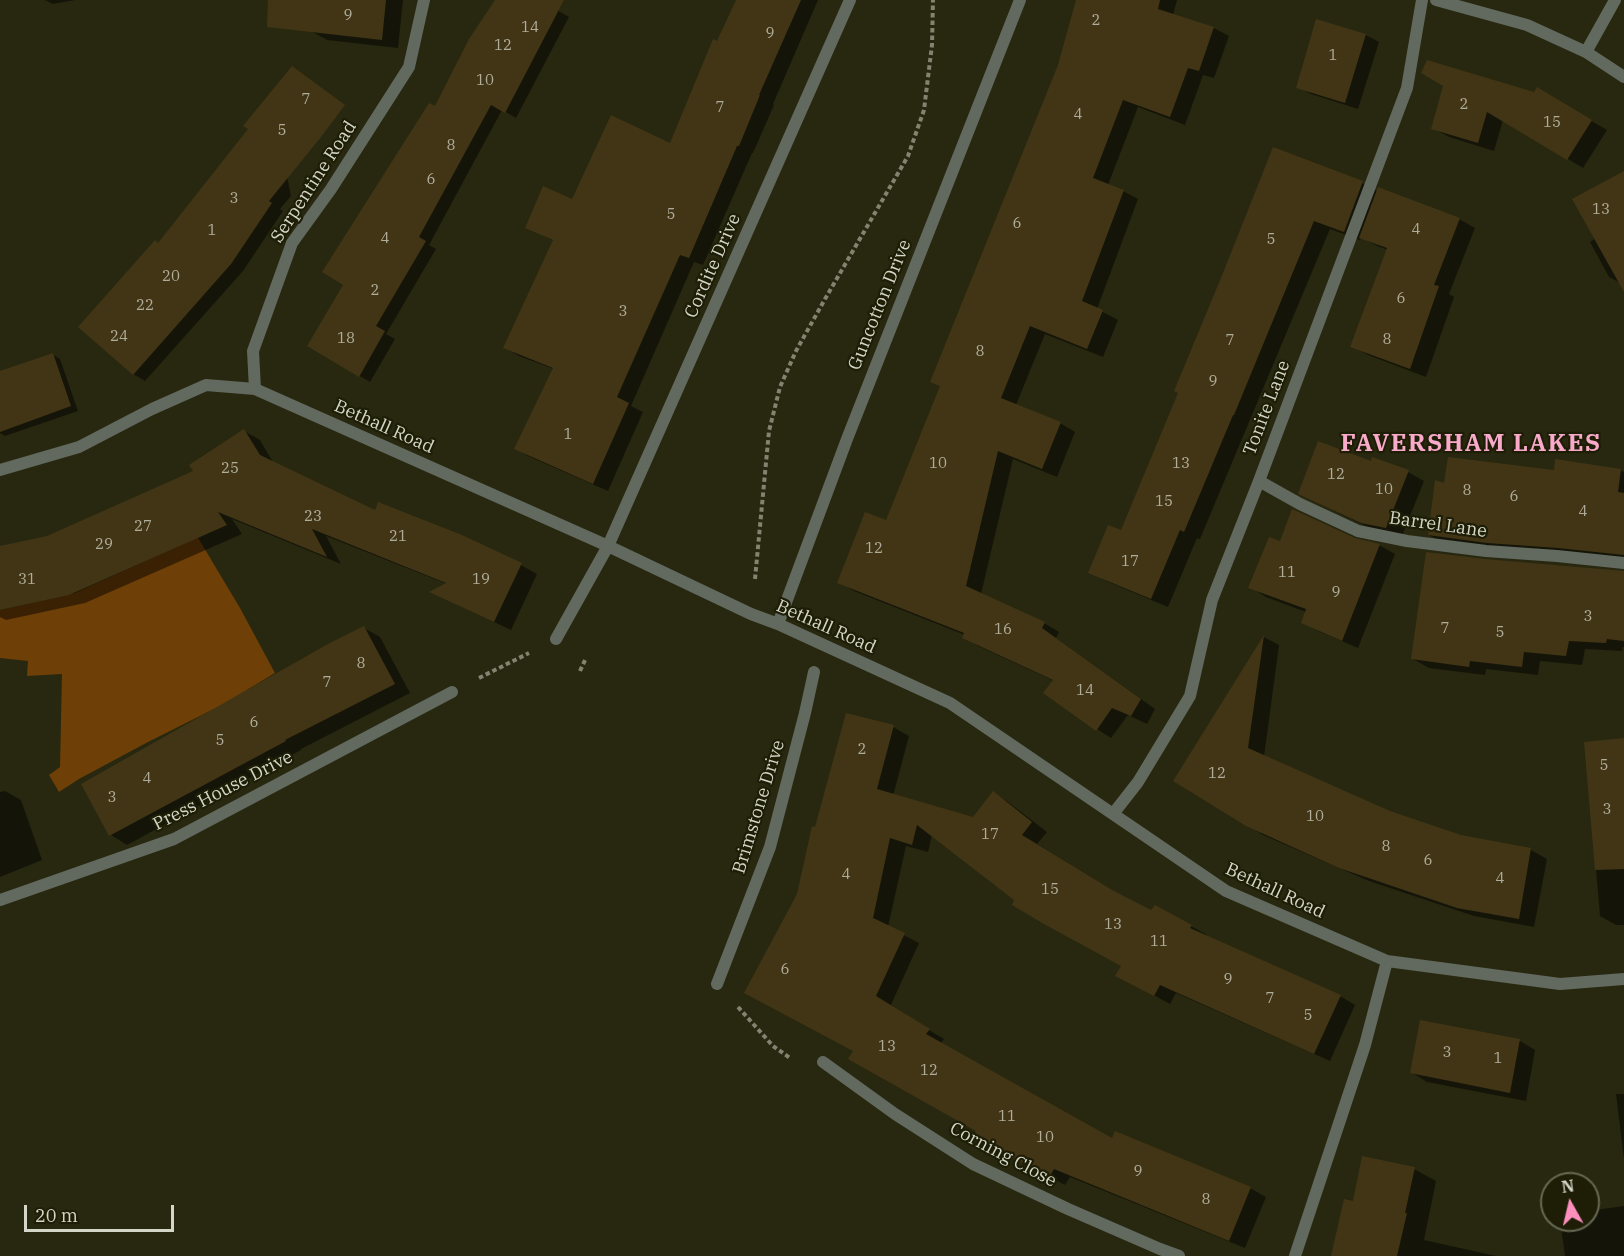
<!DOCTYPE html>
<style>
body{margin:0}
#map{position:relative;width:1624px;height:1256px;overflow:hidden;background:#27280f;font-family:"IBM Plex Serif",serif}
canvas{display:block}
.north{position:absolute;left:1540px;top:1172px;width:60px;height:60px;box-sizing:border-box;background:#1e1e06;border:2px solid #676853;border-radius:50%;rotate:352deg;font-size:16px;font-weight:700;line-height:24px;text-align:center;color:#d4d6c7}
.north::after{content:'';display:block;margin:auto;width:21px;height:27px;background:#fd8ebe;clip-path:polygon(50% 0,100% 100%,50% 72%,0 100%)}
.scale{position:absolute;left:24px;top:1205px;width:150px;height:27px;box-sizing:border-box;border:3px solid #d4d6c7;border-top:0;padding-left:8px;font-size:18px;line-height:21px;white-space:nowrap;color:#d4d6c7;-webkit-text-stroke:4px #1e1e06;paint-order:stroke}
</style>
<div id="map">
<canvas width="1624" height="1256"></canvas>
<div class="north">N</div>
<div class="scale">20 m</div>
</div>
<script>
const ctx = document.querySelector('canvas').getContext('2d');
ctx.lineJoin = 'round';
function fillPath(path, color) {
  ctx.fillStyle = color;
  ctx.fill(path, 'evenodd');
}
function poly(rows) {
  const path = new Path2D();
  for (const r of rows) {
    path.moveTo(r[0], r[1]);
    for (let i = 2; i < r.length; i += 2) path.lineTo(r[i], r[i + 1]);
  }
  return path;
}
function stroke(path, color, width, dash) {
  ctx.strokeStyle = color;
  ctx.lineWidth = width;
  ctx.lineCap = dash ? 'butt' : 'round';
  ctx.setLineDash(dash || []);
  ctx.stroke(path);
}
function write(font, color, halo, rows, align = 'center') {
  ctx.font = font + ' "IBM Plex Serif",serif';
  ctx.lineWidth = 4.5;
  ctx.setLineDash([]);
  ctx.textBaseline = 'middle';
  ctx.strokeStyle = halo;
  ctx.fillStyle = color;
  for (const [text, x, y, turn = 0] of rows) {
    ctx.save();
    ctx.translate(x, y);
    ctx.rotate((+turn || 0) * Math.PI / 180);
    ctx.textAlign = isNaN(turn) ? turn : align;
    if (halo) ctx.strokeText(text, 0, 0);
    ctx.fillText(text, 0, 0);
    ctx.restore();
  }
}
fillPath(poly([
 [197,536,240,608,275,673,222,705,148,742,79,779,59,792,49,775,60,767,62,674,27,676,28,661,0,658,0,610,75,593,174,548]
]), '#6e3f06');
fillPath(poly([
 [45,0,75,0,53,4],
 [315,0,403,0,398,48,327,40,311,31],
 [496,0,539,0,569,17,516,118,502,110,429,245,436,249,386,334,395,339,370,382,309,346,345,284,436,108],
 [737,0,818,0,773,104,774,105,753,153,752,153,703,265,694,262,631,406,643,412,608,491,530,457,516,449,554,369,519,356,505,348,554,241,527,227,670,145],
 [1078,0,1177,0,1173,15,1214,28,1229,36,1214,78,1203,75,1185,125,1138,107,1108,185,1123,191,1138,199,1097,309,1118,320,1103,357,1045,334,1016,405,1060,423,1075,432,1057,477,1013,459,981,594,1044,623,1059,632,1056,638,1155,709,1147,724,1128,715,1111,738,1097,729,1054,681,978,646,964,638,965,635,854,591,839,582,887,522,941,386,1060,65],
 [1317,21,1366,35,1379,42,1358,109,1311,94,1298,87],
 [1445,85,1534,93,1537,89,1607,130,1583,168,1503,120,1494,151,1449,137,1433,128],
 [275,118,291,196,280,209,283,211,243,271,145,381,133,374,159,244],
 [1273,149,1362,183,1378,192,1459,219,1475,228,1449,294,1454,297,1426,377,1368,355,1352,346,1388,250,1377,246,1361,237,1360,240,1330,229,1200,539,1197,538,1168,607,1106,581,1090,572,1122,532,1180,393],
 [1624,173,1624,285,1609,277,1590,242,1596,238],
 [52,354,60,359,78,411,5,436,0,433,0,373],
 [244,431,260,440,274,464,376,512,521,565,537,574,511,630,447,600,447,584,326,536,341,564,232,519,242,534,85,603,6,620,0,617,0,547,47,537,195,471],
 [1371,463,1408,472,1424,481,1402,536,1378,532,1316,502],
 [1620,470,1624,472,1624,561,1445,544,1429,535,1445,485,1555,472],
 [1354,540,1379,545,1395,554,1358,648,1318,631,1303,622,1306,612,1266,597,1250,587,1281,543],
 [1485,561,1624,572,1624,647,1623,647,1622,651,1585,649,1582,665,1540,661,1538,675,1486,669,1485,675,1429,668,1413,659],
 [364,628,380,637,410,693,301,749,301,750,127,845,111,835,84,785],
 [1264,637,1279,645,1264,757,1389,812,1461,836,1531,850,1547,859,1534,927,1474,916,1369,881,1263,835,1175,781],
 [893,727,909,736,893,796,974,818,993,793,1008,802,1047,832,1037,844,1120,895,1152,912,1191,926,1207,935,1206,936,1340,996,1355,1005,1330,1061,1176,993,1170,1004,1133,984,1123,966,1016,900,932,835,928,852,906,846,888,927,919,943,890,1007,944,1039,940,1044,1113,1140,1250,1188,1266,1197,1245,1248,1070,1177,1065,1185,990,1144,978,1131,854,1051,798,895,816,829],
 [1624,739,1624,925,1616,925,1600,916,1585,743],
 [5,791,21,800,42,860,0,877,0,792],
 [1520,1041,1535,1050,1526,1101,1427,1082,1411,1072],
 [1616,1094,1624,1094,1624,1159],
 [1414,1169,1436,1181,1424,1240,1496,1256,1333,1256,1354,1203],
 [1624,1206,1624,1256,1565,1256,1560,1220,1588,1220,1588,1211]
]), '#0007');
fillPath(poly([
 [268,0,386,0,382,40,267,27],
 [495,0,564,0,505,113,491,105,419,237,426,241,376,326,385,331,359,377,307,346,343,285,322,272,429,103,435,106,469,39],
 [736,0,801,0,759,95,760,95,739,146,737,146,689,258,680,255,617,397,629,403,593,484,514,449,553,368,503,348,553,240,525,228,543,186,572,199,611,115,670,143,713,39,717,41],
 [1076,0,1160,0,1158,9,1214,27,1199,71,1188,68,1170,117,1123,100,1093,178,1124,190,1082,301,1103,310,1087,349,1030,326,1001,398,1061,422,1042,469,998,451,966,586,1045,622,1042,628,1141,699,1131,716,1112,708,1096,731,1043,693,1053,680,962,638,964,633,837,583,865,512,886,520,940,386,930,382,1058,65],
 [1316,19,1366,34,1345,103,1296,88],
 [1427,60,1534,92,1537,87,1592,120,1567,160,1487,112,1478,143,1431,129,1443,86,1421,73],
 [292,66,345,105,321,137,269,201,272,203,231,264,133,375,78,327,155,240,158,243,248,129,243,126],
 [1273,147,1363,181,1344,232,1314,221,1234,415,1233,415,1184,532,1180,530,1151,599,1088,573,1108,525,1121,530,1178,393,1174,391,1223,273],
 [1624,171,1624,292,1572,199],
 [1378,187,1460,218,1434,285,1439,286,1410,369,1350,347,1387,248,1359,238],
 [53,353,71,406,0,432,0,371],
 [244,429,260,455,375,510,378,502,462,535,522,563,494,622,429,592,446,583,312,529,327,557,218,512,227,525,69,595,0,610,0,546,47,536,193,471,189,465],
 [1318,441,1371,461,1372,457,1409,470,1386,528,1361,523,1298,494],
 [1448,457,1554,470,1555,459,1621,469,1618,492,1624,493,1624,555,1558,548,1487,543,1428,535,1435,480,1444,483],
 [1292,509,1355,538,1380,544,1342,641,1301,623,1306,609,1248,588,1269,537,1280,541],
 [1426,552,1485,559,1624,571,1624,641,1607,639,1606,643,1569,641,1566,656,1524,652,1522,667,1470,661,1469,667,1411,659],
 [364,626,395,684,285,740,286,741,109,836,81,784,328,644],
 [1264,635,1248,748,1390,811,1461,835,1531,848,1519,919,1457,908,1339,868,1246,826,1173,781],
 [846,713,894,725,877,789,973,817,993,791,1032,822,1022,835,1114,891,1151,910,1155,905,1192,925,1190,928,1341,995,1314,1054,1160,985,1154,996,1115,976,1121,966,1044,924,1012,905,1014,900,917,825,912,845,890,838,873,918,905,933,876,996,930,1029,926,1034,1112,1138,1115,1131,1251,1187,1229,1241,1054,1169,1049,1178,973,1136,976,1131,848,1059,853,1051,744,993,797,894,812,826,815,827],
 [1624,738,1624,869,1595,870,1584,742],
 [1420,1020,1520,1039,1510,1093,1410,1073],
 [1362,1156,1415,1167,1405,1213,1407,1213,1397,1256,1331,1256,1344,1199,1353,1201]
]), '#423516');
stroke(poly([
 [755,579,769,431,780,387,796,351,825,299,908,156,924,110,932,45,933,0],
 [580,671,586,658],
 [479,678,529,653],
 [738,1007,773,1046,790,1058]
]), '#828370', 4, [4.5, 3]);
stroke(poly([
 [1436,0,1527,25,1586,52,1624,77],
 [1586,52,1615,0],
 [255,389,253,351,292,243,331,189,409,67,424,0],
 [0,470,79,447,152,409,206,385,255,389,608,546,751,614,778,624,950,703,1226,891,1387,961,1560,984,1624,979],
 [1259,481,1300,504,1358,531,1407,541,1486,551,1557,556,1624,563],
 [778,624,847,439,1020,0],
 [556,639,608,546,850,0],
 [1113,814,1138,782,1190,696,1212,600,1259,481,1407,88,1422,0],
 [0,900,174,839,452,692],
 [717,984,770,847,805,713,814,672],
 [823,1062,895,1114,973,1164,1068,1209,1160,1249,1179,1256],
 [1295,1256,1365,1045,1387,961]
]), '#62695e', 12);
write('15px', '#b0ae9b', null, [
 ["9",348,16],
 ["2",1096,21],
 ["14",530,28],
 ["9",770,34],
 ["12",503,46],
 ["1",1333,56],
 ["10",485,81],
 ["7",306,100],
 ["2",1464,105],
 ["7",720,108],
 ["4",1078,115],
 ["15",1552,123],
 ["5",282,131],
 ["8",451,146],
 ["6",431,180],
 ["3",234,199],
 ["13",1601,210],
 ["5",671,215],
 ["6",1017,224],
 ["4",1416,230],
 ["1",212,231],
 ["4",385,239],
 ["5",1271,240],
 ["20",171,277],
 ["2",375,291],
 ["6",1401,299],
 ["22",145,306],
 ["3",623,312],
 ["24",119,337],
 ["18",346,339],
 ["8",1387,340],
 ["7",1230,341],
 ["8",980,352],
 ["9",1213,382],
 ["1",568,435],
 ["10",938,464],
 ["13",1181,464],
 ["25",230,469],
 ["12",1336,475],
 ["10",1384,490],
 ["8",1467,491],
 ["6",1514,497],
 ["15",1164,502],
 ["4",1583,512],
 ["23",313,517],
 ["27",143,527],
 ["21",398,537],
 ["29",104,545],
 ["12",874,549],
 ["17",1130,562],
 ["11",1287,573],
 ["31",27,580],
 ["19",481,580],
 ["9",1336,593],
 ["3",1588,617],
 ["7",1445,629],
 ["16",1003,630],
 ["5",1500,633],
 ["8",361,664],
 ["7",327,683],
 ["14",1085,691],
 ["6",254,723],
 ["5",220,741],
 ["2",862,750],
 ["5",1604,766],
 ["12",1217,774],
 ["4",147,779],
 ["3",112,798],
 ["3",1607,810],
 ["10",1315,817],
 ["17",990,835],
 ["8",1386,847],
 ["6",1428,861],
 ["4",846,875],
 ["4",1500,879],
 ["15",1050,890],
 ["13",1113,925],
 ["11",1159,942],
 ["6",785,970],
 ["9",1228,980],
 ["7",1270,999],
 ["5",1308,1016],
 ["13",887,1047],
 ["3",1447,1053],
 ["1",1498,1059],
 ["12",929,1071],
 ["11",1007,1117],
 ["10",1045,1138],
 ["9",1138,1172],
 ["8",1206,1200]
]);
write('18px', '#d4d6c7', '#1e1e06', [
 ["Serpentine Road",314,182,-57],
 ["Cordite Drive",713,266,-66],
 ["Guncotton Drive",880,305,-68],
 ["Tonite Lane",1267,408,-69],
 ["Bethall Road",384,427,24],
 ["Barrel Lane",1438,525,8],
 ["Bethall Road",826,627,24],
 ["Press House Drive",223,791,-27],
 ["Brimstone Drive",759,807,-73],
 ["Bethall Road",1275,891,25],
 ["Corning Close",1003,1155,28]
]);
ctx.letterSpacing = '1.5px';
write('bold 24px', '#f9aaca', '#1e1e06', [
 ["FAVERSHAM LAKES",1471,444]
]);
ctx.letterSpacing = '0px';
</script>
